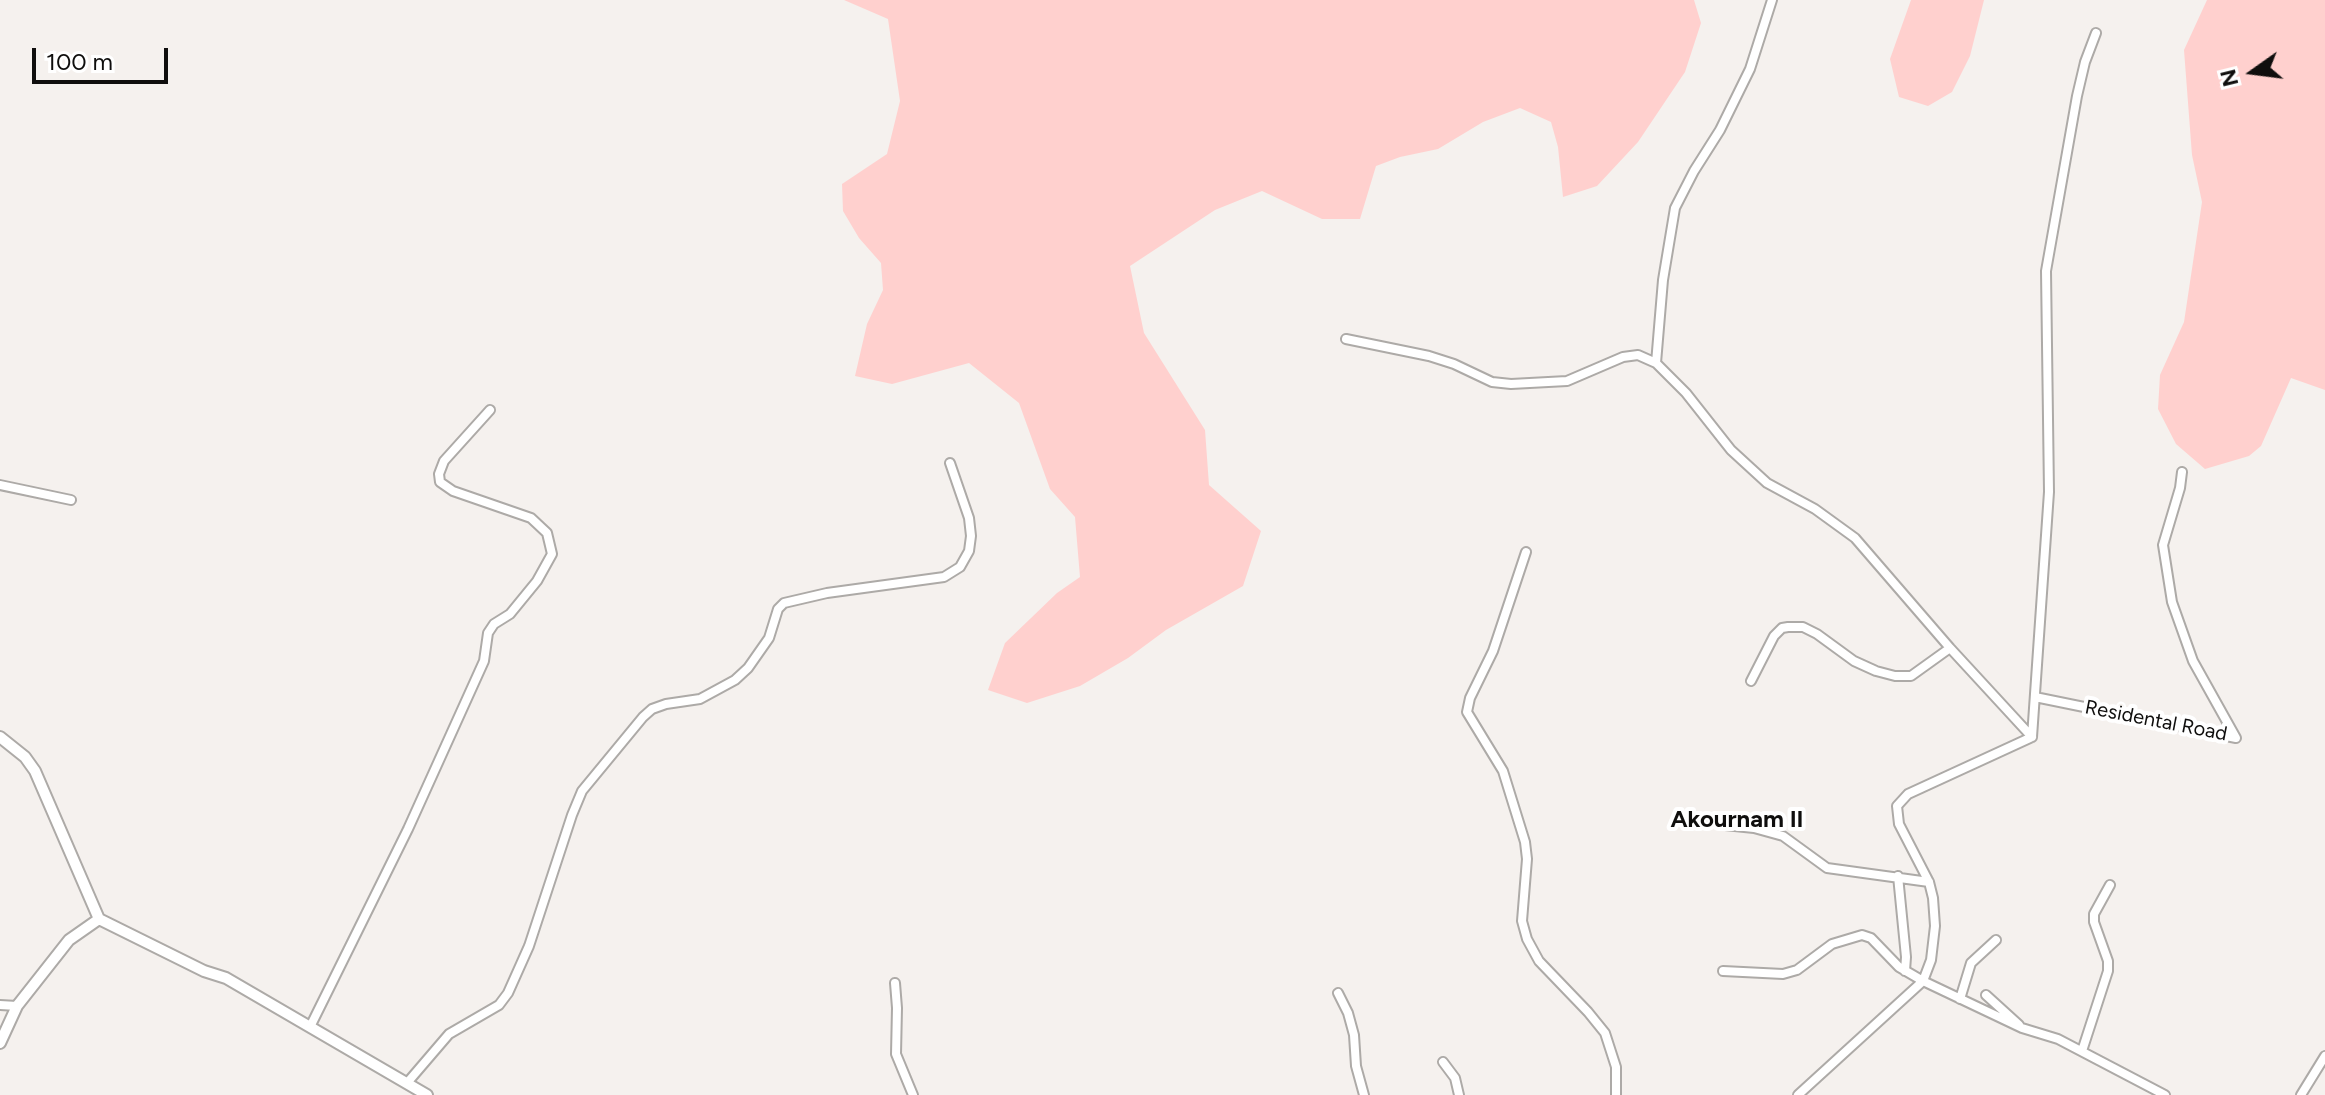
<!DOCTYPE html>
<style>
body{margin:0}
#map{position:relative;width:2325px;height:1095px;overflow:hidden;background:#f5f1ee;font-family:Figtree,sans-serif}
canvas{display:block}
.north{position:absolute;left:2213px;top:32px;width:80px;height:80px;-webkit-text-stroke:6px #fff;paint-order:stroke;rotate:256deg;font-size:22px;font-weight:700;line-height:32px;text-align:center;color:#0f0e0d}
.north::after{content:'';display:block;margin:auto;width:28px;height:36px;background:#0f0e0d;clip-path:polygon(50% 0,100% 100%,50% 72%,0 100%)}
.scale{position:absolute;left:32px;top:48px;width:136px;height:36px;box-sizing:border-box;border:4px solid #0f0e0d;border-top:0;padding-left:10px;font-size:24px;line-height:28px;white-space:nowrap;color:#0f0e0d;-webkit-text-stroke:6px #fff;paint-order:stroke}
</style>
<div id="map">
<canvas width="2325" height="1095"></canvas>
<div class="north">N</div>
<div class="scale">100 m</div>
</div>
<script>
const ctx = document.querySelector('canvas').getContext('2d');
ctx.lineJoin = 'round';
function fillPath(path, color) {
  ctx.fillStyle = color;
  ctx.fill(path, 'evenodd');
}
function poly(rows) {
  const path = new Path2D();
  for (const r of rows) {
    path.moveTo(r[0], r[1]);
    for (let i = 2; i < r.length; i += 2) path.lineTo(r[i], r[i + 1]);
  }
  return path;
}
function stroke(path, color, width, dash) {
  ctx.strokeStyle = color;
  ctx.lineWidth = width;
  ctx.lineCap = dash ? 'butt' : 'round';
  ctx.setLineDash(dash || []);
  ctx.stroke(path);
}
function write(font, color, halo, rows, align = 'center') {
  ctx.font = font + ' Figtree,sans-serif';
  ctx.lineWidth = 8;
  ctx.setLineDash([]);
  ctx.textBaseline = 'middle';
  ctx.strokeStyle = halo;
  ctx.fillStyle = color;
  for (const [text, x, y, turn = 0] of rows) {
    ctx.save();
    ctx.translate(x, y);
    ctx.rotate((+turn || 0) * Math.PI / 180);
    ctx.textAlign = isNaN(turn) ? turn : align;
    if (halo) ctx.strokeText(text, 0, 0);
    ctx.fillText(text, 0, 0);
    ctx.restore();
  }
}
fillPath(poly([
 [844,0,1694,0,1701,23,1685,72,1638,142,1597,186,1563,197,1558,147,1551,122,1520,108,1483,122,1438,149,1400,157,1376,166,1360,219,1322,219,1262,191,1215,210,1130,266,1144,333,1205,430,1209,485,1261,531,1243,586,1166,630,1128,658,1080,686,1027,703,988,690,1005,643,1057,593,1080,577,1075,517,1050,489,1019,403,969,363,892,384,855,376,867,324,883,290,881,263,859,238,843,211,842,184,887,154,900,101,888,19],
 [1911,0,1984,0,1970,56,1952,92,1928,106,1899,97,1890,59],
 [2207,0,2325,0,2325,390,2291,378,2261,446,2249,456,2205,469,2176,444,2158,409,2160,375,2184,322,2202,202,2192,155,2184,50]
]), '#ffd0ce');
const minor = poly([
 [1346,339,1429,356,1454,364,1492,382,1511,384,1567,381,1623,357,1638,355,1656,363,1686,393,1731,450,1767,483,1815,509,1855,538,1950,648,2032,737],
 [1656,363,1663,280,1675,208,1694,171,1720,130,1750,69,1772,0],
 [0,485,71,500],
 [1526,552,1493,651,1470,698,1467,712,1503,771,1525,842,1527,859,1522,921,1527,939,1539,961,1588,1012,1605,1033,1616,1067,1616,1095],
 [1751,681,1774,636,1782,628,1788,627,1803,627,1817,634,1854,661,1876,671,1895,676,1911,676,1950,648],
 [2035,697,2236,738,2193,661,2172,602,2163,545,2180,488,2182,472],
 [2032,737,2049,492,2046,271,2077,96,2085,62,2096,33],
 [1725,825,1754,828,1783,836,1827,868,1929,882],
 [1898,876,1906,957,1905,971],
 [1723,971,1783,974,1797,970,1832,944,1862,935,1871,938,1899,967,1923,981,2022,1028,2058,1039,2165,1095],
 [895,983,897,1008,896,1054,913,1095],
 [1338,993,1348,1013,1354,1035,1356,1066,1364,1095],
 [1986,995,2019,1025],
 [1960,999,1971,963,1996,940],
 [0,1005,17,1006],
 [311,1025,408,829,484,661,488,633,494,624,510,614,537,581,552,554,547,533,531,518,453,491,440,482,439,474,444,461,490,410],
 [2082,1051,2108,971,2108,961,2094,922,2094,914,2110,885],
 [1443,1062,1455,1078,1459,1095],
 [407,1083,449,1034,499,1005,508,993,529,946,572,815,582,791,643,717,652,709,666,704,700,699,735,680,748,668,769,638,778,609,784,603,827,593,944,577,960,567,969,551,971,536,969,518,950,463],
 [1798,1095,1923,981,1931,960,1935,926,1933,898,1929,882,1899,824,1897,806,1908,794,2032,737],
 [2301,1095,2325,1056]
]);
const tertiary = poly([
 [0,737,25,757,35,771,99,919,204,971,226,978,427,1095],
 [0,1043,17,1006,69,940,99,919]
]);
stroke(minor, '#adaaa7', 12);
stroke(tertiary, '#adaaa7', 14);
stroke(minor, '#fff', 8);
stroke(tertiary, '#fff', 10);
write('20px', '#0f0e0d', '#fff', [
 ["Residental Road",2156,721,11]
]);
write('bold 24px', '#0f0e0d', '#fff', [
 ["Akournam II",1737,820]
]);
</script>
